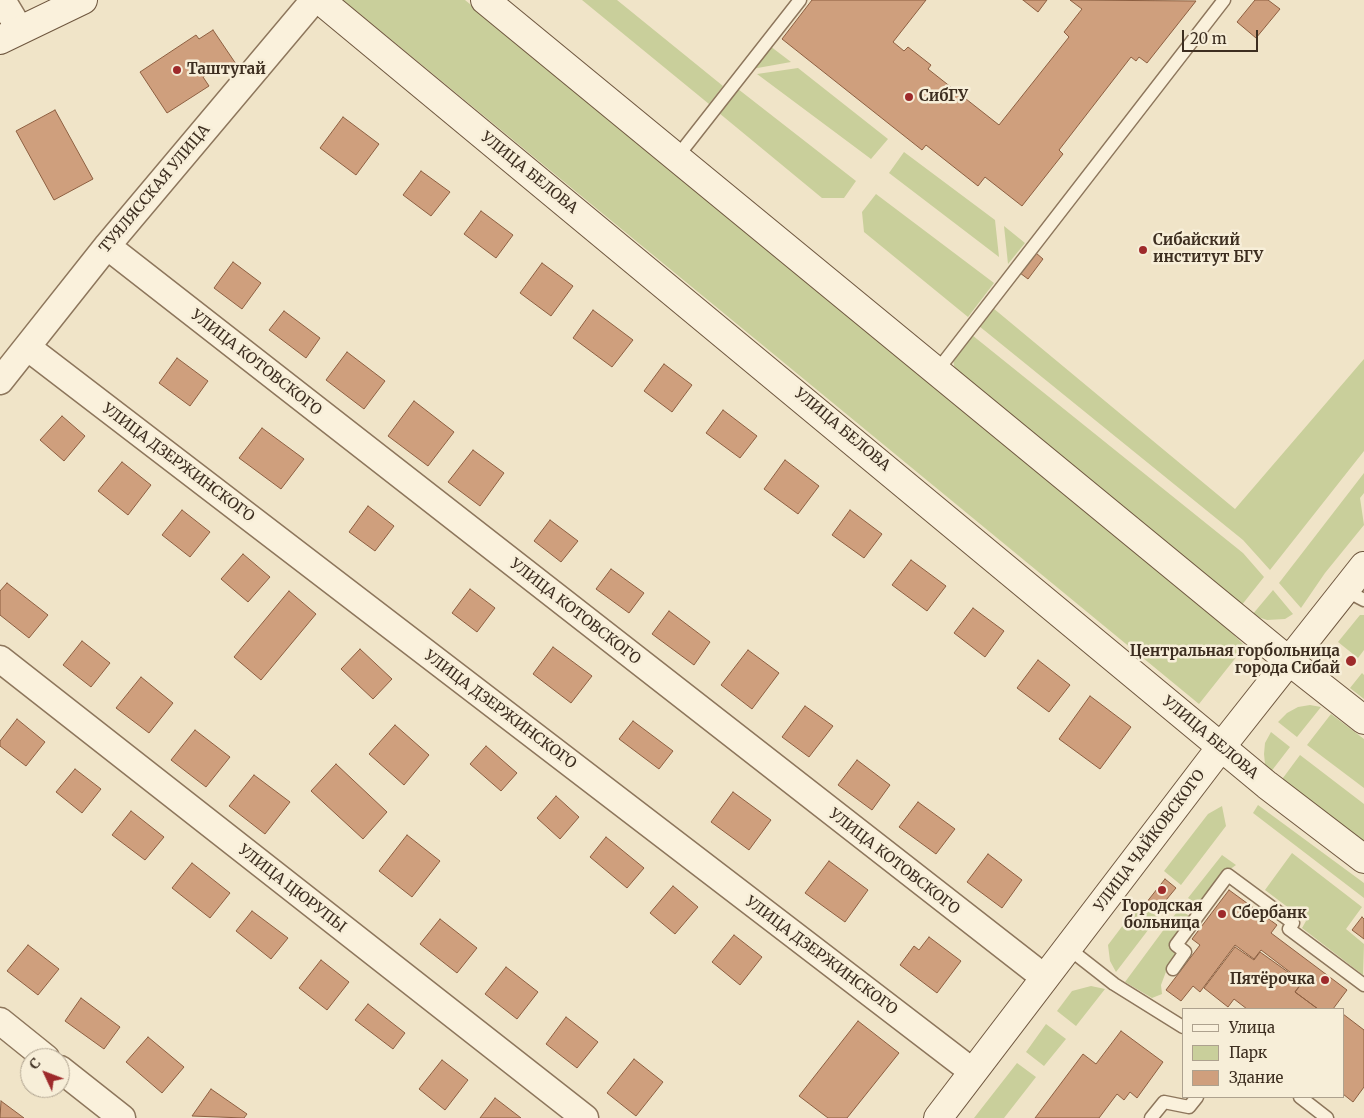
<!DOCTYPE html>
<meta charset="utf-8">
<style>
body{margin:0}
#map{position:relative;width:1364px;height:1118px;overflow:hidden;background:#f0e4c8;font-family:Merriweather,serif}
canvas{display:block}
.legend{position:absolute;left:1182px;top:1008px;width:162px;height:90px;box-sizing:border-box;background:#f7eed8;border:1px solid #ada18e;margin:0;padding:6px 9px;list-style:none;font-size:15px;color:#3d2e20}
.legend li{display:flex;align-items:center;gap:10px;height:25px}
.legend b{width:25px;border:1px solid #ada18e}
.north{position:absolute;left:20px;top:1048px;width:50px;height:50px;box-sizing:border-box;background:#f7eed8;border:1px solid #ada18e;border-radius:50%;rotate:313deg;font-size:14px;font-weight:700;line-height:20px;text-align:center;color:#3d2e20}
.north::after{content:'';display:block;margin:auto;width:18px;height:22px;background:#9e2a2b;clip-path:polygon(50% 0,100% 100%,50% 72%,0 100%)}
.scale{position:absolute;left:1182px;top:30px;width:76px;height:22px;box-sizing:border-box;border:2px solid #3d2e20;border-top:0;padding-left:6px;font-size:15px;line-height:18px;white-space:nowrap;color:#3d2e20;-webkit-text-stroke:4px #f7eed8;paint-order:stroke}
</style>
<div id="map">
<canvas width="1364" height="1118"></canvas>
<ul class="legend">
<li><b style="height:6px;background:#faf1dc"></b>Улица</li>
<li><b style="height:14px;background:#c9cf9b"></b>Парк</li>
<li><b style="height:14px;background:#cf9f7d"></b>Здание</li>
</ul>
<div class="north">С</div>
<div class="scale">20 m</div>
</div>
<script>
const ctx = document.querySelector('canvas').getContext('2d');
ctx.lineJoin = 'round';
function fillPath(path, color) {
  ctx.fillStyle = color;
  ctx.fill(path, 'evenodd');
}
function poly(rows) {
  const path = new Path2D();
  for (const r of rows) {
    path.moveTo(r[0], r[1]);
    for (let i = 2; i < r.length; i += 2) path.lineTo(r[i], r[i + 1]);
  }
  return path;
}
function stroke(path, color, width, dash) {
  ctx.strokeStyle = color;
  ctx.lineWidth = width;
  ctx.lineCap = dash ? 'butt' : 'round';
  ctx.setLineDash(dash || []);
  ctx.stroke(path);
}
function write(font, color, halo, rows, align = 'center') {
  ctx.font = font + ' Merriweather,serif';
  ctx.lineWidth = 5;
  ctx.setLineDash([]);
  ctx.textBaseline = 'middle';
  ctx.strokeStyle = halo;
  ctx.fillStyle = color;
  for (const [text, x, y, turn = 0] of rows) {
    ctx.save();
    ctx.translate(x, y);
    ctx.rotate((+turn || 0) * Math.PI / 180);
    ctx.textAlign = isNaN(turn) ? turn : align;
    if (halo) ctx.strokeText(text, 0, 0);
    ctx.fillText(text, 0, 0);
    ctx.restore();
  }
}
fillPath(poly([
 [343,0,465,0,1227,628,1245,646,1199,704],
 [582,0,617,0,723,86,709,104],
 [770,46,791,62,752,69],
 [798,68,888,139,871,159,757,74],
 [738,89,856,181,844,198,822,198,719,113],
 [904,152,995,220,999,257,889,173],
 [876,194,994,283,968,317,864,232,862,212],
 [1004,226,1025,243,1008,264],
 [993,308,1235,509,1364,359,1364,451,1270,570,1243,540,979,326],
 [972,335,1243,553,1264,577,1241,606,955,371,953,359],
 [1364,473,1364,493,1360,498,1364,525,1325,573,1301,608,1279,583],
 [1273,590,1293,614,1285,619,1267,620,1252,615],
 [1360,615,1364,615,1364,650,1358,658,1338,642],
 [1362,673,1364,675,1364,699,1350,688],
 [1310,705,1321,707,1297,737,1278,722,1287,713,1298,707],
 [1331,714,1364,739,1364,788,1307,745],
 [1271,732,1290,747,1270,773,1265,764,1264,754,1265,743],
 [1300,755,1364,804,1364,845,1280,782],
 [1258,805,1364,883,1364,898,1253,813],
 [1222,806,1226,826,1181,885,1164,871,1208,814],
 [1292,853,1362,907,1346,929,1364,944,1363,975,1302,928,1306,921,1265,890],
 [1222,855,1236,865,1225,873,1200,906,1188,898],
 [1139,904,1158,917,1116,972,1110,961,1108,945],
 [1179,909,1191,917,1170,946,1179,953,1167,969,1161,985,1162,994,1152,998,1125,982],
 [1091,986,1105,989,1076,1026,1057,1011,1072,991],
 [1046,1024,1066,1039,1044,1066,1026,1052],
 [1017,1063,1036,1077,1004,1118,974,1118]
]), '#c9cf9b');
const building = poly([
 [812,0,926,0,893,42,904,51,908,47,931,65,928,69,999,125,1069,37,1064,32,1082,9,1070,0,1196,1,1147,63,1139,57,1136,61,1131,57,1059,150,1063,154,1022,206,985,177,978,186,926,145,922,150,782,39,812,0],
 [1023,0,1047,0,1038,12,1023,0],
 [1255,0,1268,0,1280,9,1256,38,1237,22,1255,0],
 [213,30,236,64,227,69,223,64,203,77,209,86,167,113,140,72,196,35,199,39,213,30],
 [55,110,93,179,54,200,16,131,55,110],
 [343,117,379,144,356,175,320,148,343,117],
 [421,171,450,192,431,216,403,195,421,171],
 [481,211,513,235,496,258,464,234,481,211],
 [1036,253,1043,259,1028,279,1020,273,1036,253],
 [233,262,261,283,242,309,214,288,233,262],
 [542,263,573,286,551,316,520,293,542,263],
 [593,310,633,340,612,367,573,338,593,310],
 [284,311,320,338,306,358,269,330,284,311],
 [347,352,385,381,364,409,326,380,347,352],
 [177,358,208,381,190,406,159,383,177,358],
 [664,364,692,385,672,412,644,391,664,364],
 [414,401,454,432,428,466,388,436,414,401],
 [723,410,757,436,740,458,706,433,723,410],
 [62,416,85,436,64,461,40,440,62,416],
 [262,428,304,459,281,489,239,458,262,428],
 [473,450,504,473,480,506,448,482,473,450],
 [785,460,819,486,798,514,764,489,785,460],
 [122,462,151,485,128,515,98,491,122,462],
 [368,506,394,526,375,551,349,532,368,506],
 [182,510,210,532,190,557,162,535,182,510],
 [850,510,882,534,864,558,832,535,850,510],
 [550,520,578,541,561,562,534,541,550,520],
 [243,554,270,577,248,602,221,579,243,554],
 [911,560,946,586,927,611,892,585,911,560],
 [611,569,644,593,629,613,596,589,611,569],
 [7,583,48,615,29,638,0,615,0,591,7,583],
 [470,589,495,608,477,632,452,613,470,589],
 [289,591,316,614,261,680,234,657,289,591],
 [973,608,1004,631,985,657,954,633,973,608],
 [669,611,710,642,694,665,652,634,669,611],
 [82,641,110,663,91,687,63,665,82,641],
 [553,647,592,676,571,703,533,674,553,647],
 [360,649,392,679,373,699,341,669,360,649],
 [748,650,779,673,752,709,721,685,748,650],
 [1038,660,1070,685,1049,712,1017,688,1038,660],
 [141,677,173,703,149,733,116,708,141,677],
 [1090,696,1131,727,1100,769,1059,739,1090,696],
 [805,706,833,726,809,757,782,737,805,706],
 [17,719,45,742,26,766,0,746,0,741,17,719],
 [633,721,673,751,659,769,619,739,633,721],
 [395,725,429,755,404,785,369,754,395,725],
 [195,730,230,757,206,787,171,760,195,730],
 [486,746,517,773,501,791,470,764,486,746],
 [857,760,890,785,872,810,838,785,857,760],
 [336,764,387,812,363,839,311,791,336,764],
 [75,769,101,789,82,813,56,792,75,769],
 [254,775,290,802,265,834,229,806,254,775],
 [733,792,771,820,749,850,711,822,733,792],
 [556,796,579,817,560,839,537,818,556,796],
 [918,802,955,829,936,854,899,827,918,802],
 [131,811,164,837,145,860,112,835,131,811],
 [407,835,440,861,412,897,379,871,407,835],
 [606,837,644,868,627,888,590,857,606,837],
 [988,854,1022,880,1002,908,967,882,988,854],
 [829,861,868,890,845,922,805,893,829,861],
 [192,863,230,893,210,918,172,888,192,863],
 [1165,879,1176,888,1157,911,1146,903,1165,879],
 [673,886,698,907,675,934,650,913,673,886],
 [1229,890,1277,925,1271,933,1347,990,1333,1009,1318,1009,1295,992,1303,982,1261,950,1254,959,1235,945,1200,992,1193,986,1181,1001,1166,990,1200,945,1192,939,1229,890],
 [252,911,288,938,271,959,236,931,252,911],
 [1362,917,1364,919,1364,939,1352,930,1362,917],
 [440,919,477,948,457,973,420,944,440,919],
 [734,935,762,957,740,985,712,962,734,935],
 [929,937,961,961,937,993,900,965,914,946,919,950,929,937],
 [28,945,59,969,38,995,7,971,28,945],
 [1235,947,1254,960,1260,952,1302,982,1295,992,1318,1009,1247,1009,1234,999,1228,1007,1204,988,1235,947],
 [321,960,349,982,327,1010,299,988,321,960],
 [506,967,538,992,517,1019,485,994,506,967],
 [81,998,120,1027,104,1049,65,1021,81,998],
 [368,1004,405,1033,393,1049,355,1020,368,1004],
 [1343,1014,1364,1030,1364,1087,1353,1102,1343,1094,1343,1014],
 [566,1017,598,1042,577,1068,546,1044,566,1017],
 [858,1021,899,1053,847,1118,828,1118,799,1096,858,1021],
 [1121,1031,1163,1062,1137,1098,1130,1092,1124,1100,1117,1094,1099,1118,1035,1118,1083,1054,1096,1064,1121,1031],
 [148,1037,184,1067,162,1093,126,1062,148,1037],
 [634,1059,663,1082,636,1116,607,1093,634,1059],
 [442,1060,468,1080,445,1110,419,1089,442,1060],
 [211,1089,247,1114,244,1118,192,1116,211,1089],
 [495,1098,521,1118,480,1118,495,1098],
 [1,1101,24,1118,0,1118,1,1101]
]);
fillPath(building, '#cf9f7d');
stroke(building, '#8d5f41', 1);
const lane = poly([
 [677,157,800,0],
 [937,371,1224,0],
 [1345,590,1364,600],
 [1068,948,1114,984,1183,1027],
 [1173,969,1185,952,1176,945,1228,875,1293,923,1289,929,1364,985],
 [1300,1097,1327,1118],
 [1151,1118,1164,1102,1189,1107,1197,1097]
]);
const street = poly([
 [2,0,20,30],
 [107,246,1045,978],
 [27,347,973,1072],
 [0,381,107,246,314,0],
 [0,659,585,1118],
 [0,1021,46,1058],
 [60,1069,122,1118]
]);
const secondary = poly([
 [320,0,1267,785,1364,859],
 [485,0,1289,661,1364,720],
 [0,40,83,0],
 [938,1118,1221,747,1364,566]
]);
stroke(lane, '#8d765c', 15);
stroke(street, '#8d765c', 29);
stroke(secondary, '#6f573f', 30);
stroke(lane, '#faf1dc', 12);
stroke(street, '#faf1dc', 26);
stroke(secondary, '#faf1dc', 28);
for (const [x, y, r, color] of [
 [177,70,5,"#9e2a2b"],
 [909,97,5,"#9e2a2b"],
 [1143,250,5,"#9e2a2b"],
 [1351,661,6,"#9e2a2b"],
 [1162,890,5,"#9e2a2b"],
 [1222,914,5,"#9e2a2b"],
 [1325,980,5,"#9e2a2b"]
]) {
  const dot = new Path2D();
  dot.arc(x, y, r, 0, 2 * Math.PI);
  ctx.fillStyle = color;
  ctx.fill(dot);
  stroke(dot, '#f7eed8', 2);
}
write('bold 15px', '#3d2e20', '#f7eed8', [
 ["Таштугай",187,70],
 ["СибГУ",919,97],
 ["Сибайский",1153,241],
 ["институт БГУ",1153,258],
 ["Центральная горбольница",1340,652,"right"],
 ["города Сибай",1340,669,"right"],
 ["Городская",1162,907,"center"],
 ["больница",1162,924,"center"],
 ["Сбербанк",1232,914],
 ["Пятёрочка",1315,980,"right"]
], 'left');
write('15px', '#3d2e20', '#f7eed8', [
 ["УЛИЦА БЕЛОВА",529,173,39],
 ["ТУЯЛЯССКАЯ УЛИЦА",155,189,-50],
 ["УЛИЦА КОТОВСКОГО",256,363,38],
 ["УЛИЦА БЕЛОВА",842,430,40],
 ["УЛИЦА ДЗЕРЖИНСКОГО",178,463,37],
 ["УЛИЦА КОТОВСКОГО",575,612,38],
 ["УЛИЦА ДЗЕРЖИНСКОГО",500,710,37],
 ["УЛИЦА БЕЛОВА",1210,738,40],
 ["УЛИЦА ЧАЙКОВСКОГО",1150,841,-53],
 ["УЛИЦА КОТОВСКОГО",894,862,38],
 ["УЛИЦА ЦЮРУПЫ",292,889,38],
 ["УЛИЦА ДЗЕРЖИНСКОГО",821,956,37]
]);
</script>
